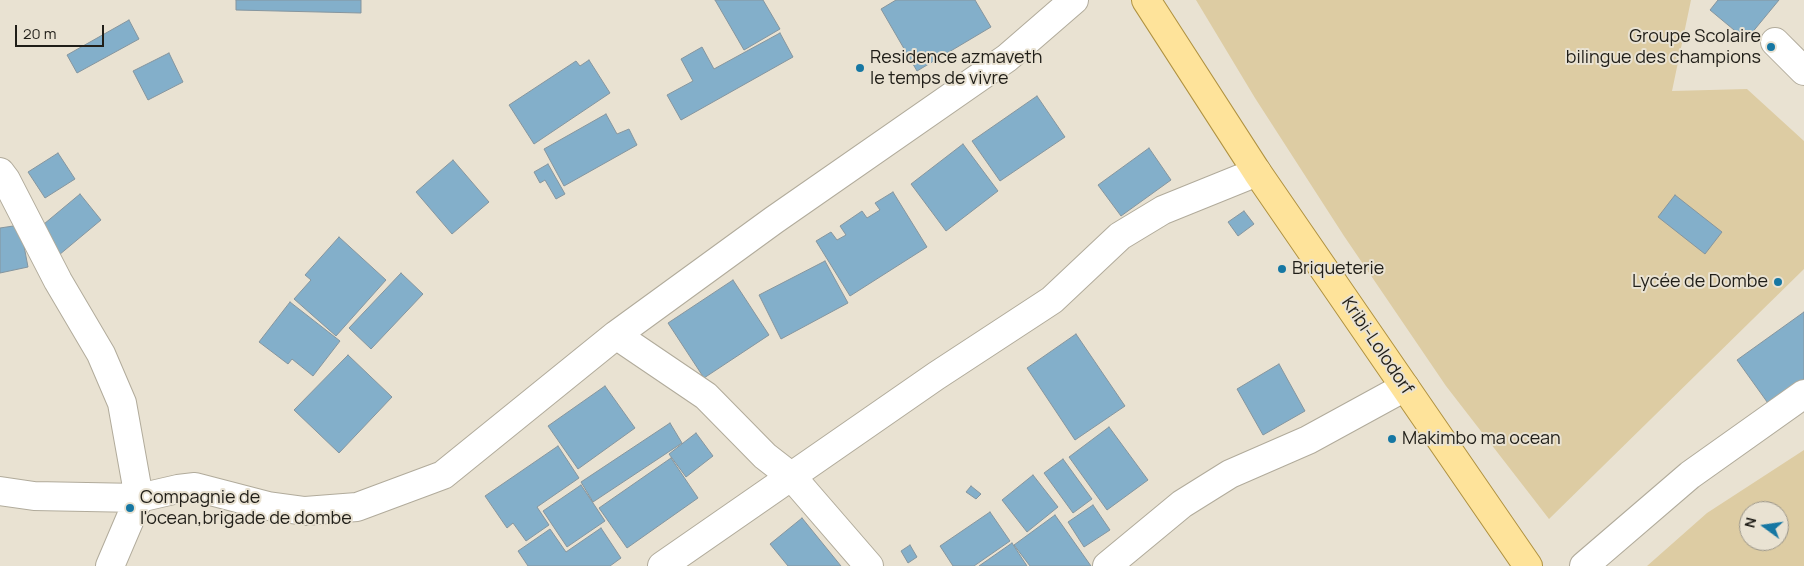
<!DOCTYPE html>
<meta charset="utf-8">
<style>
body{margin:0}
#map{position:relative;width:1804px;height:566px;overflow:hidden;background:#e9e2d2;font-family:Manrope,sans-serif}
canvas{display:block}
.north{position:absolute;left:1739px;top:501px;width:50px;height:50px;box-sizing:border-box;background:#e9e2d2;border:1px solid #999488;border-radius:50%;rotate:284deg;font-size:14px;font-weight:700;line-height:20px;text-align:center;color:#201e18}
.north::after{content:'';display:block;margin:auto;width:18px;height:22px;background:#1677a3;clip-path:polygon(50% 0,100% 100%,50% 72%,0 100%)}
.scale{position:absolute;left:15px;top:25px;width:89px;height:22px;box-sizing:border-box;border:2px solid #201e18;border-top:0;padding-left:6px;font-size:15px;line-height:18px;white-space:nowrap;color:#201e18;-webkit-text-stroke:4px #e9e2d2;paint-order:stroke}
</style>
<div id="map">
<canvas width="1804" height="566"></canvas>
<div class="north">N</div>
<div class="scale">20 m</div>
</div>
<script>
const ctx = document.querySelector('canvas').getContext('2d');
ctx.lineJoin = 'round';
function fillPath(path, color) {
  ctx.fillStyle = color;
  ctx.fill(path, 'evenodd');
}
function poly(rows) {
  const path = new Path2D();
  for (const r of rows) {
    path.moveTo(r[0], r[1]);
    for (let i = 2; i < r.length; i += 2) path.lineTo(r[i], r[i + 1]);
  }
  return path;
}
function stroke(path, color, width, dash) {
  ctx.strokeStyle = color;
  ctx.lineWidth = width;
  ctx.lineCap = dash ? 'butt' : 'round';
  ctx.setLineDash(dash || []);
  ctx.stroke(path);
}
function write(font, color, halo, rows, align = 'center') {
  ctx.font = font + ' Manrope,sans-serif';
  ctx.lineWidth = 4;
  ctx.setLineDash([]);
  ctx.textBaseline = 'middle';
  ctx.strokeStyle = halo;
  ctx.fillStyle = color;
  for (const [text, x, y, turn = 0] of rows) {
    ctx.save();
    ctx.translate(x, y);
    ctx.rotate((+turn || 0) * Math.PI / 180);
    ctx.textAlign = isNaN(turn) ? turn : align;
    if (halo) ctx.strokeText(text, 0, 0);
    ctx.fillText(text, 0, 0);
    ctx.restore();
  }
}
fillPath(poly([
 [1196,0,1691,0,1672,91,1747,89,1804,141,1804,269,1549,519,1446,386,1344,236,1255,98],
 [1804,450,1804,566,1647,566,1707,513],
 [1749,511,1779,511,1779,541,1749,541]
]), '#ddcca3');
const building = poly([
 [236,0,361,0,361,13,236,10,236,0],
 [715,0,763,0,780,29,744,50,715,0],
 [896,0,975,0,991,27,917,71,881,9,896,0],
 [1718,0,1779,0,1746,40,1710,10,1718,0],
 [129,20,139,39,77,73,67,55,129,20],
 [780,33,793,57,681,120,667,95,693,81,681,59,702,47,714,69,780,33],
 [169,53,183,82,148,100,133,71,169,53],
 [589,60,610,93,534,144,509,105,576,61,580,66,589,60],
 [1037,96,1065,137,1000,181,972,141,1037,96],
 [606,114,617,134,629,129,637,145,564,186,544,149,606,114],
 [963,144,998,191,946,231,911,184,963,144],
 [1149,148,1171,180,1121,216,1098,185,1149,148],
 [58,153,75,179,45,198,28,172,58,153],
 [453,160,489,202,452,234,416,192,453,160],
 [548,164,565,194,556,199,545,180,540,183,534,172,548,164],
 [893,192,927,247,850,296,816,241,831,232,837,240,846,235,840,226,862,211,867,218,880,210,875,203,893,192],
 [80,194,101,220,59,255,38,229,80,194],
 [1675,195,1722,232,1705,254,1658,217,1675,195],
 [1244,211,1254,224,1238,236,1228,222,1244,211],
 [20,225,28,267,0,273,0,228,20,225],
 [339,237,386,280,336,336,294,299,311,280,305,275,339,237],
 [825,261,848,303,781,339,759,295,825,261],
 [401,273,423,294,371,349,349,328,401,273],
 [733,280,769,335,704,378,668,323,733,280],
 [290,302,340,341,313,376,292,359,288,364,259,342,290,302],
 [1804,312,1804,381,1770,406,1737,360,1804,312],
 [1076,334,1125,406,1075,440,1027,368,1076,334],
 [348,355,392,397,339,453,294,410,348,355],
 [1279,364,1305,411,1263,435,1237,389,1279,364],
 [605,386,635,428,578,469,548,426,605,386],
 [670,423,682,443,593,502,581,482,670,423],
 [1109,427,1148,480,1107,510,1069,457,1109,427],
 [696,433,713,456,686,477,669,454,696,433],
 [558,446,579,478,537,507,549,525,526,541,513,523,507,528,485,496,558,446],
 [671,458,698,498,627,548,599,508,671,458],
 [1063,459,1092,499,1073,513,1044,473,1063,459],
 [1033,475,1058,507,1027,532,1002,500,1033,475],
 [581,485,605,521,567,547,543,511,581,485],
 [971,486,981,494,976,499,966,492,971,486],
 [1093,505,1110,530,1084,547,1068,522,1093,505],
 [990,512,1010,541,974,566,953,566,940,546,990,512],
 [1055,515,1091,566,1030,566,1014,545,1055,515],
 [802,518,841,566,788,566,770,544,802,518],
 [601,528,621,558,610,566,528,566,518,551,550,529,566,552,601,528],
 [1012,543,1027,566,979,566,1012,543],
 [910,545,917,557,908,563,901,551,910,545]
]);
fillPath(building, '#83afca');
stroke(building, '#85959e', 1);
const minor = poly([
 [1775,42,1804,71],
 [0,172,6,180,58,281,101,354,122,403,139,498,110,566],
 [616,335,706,396,765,456,792,477,869,566],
 [0,491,34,496,139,498,178,489,195,487,268,506,305,511,357,507,443,475,616,335,774,220,1007,58,1074,0],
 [662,566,936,376,1052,300,1120,236,1163,210,1257,172],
 [1107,566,1182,504,1230,474,1308,440,1405,387],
 [1584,566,1690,475,1804,394]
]);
const major = poly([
 [1146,0,1257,172,1528,566]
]);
stroke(minor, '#b1ab9b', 30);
stroke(major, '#b09240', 30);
stroke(minor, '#fff', 28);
stroke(major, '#fee39a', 28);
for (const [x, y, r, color] of [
 [1771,47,5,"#1677a3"],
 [860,68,5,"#1677a3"],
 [1282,269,5,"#1677a3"],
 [1778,282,5,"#1677a3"],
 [1392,439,5,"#1677a3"],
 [130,508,5,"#1677a3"]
]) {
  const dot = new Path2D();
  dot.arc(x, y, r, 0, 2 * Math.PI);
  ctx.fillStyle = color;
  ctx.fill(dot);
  stroke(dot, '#e9e2d2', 2);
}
write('18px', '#201e18', '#e9e2d2', [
 ["Groupe Scolaire",1761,37,"right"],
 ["bilingue des champions",1761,58,"right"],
 ["Residence azmaveth",870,58],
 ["le temps de vivre",870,79],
 ["Briqueterie",1292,269],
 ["Lycée de Dombe",1768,282,"right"],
 ["Makimbo ma ocean",1402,439],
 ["Compagnie de",140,498],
 ["l'ocean,brigade de dombe",140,519]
], 'left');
write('18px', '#201e18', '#e9e2d2', [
 ["Kribi-Lolodorf",1377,346,56]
]);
</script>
